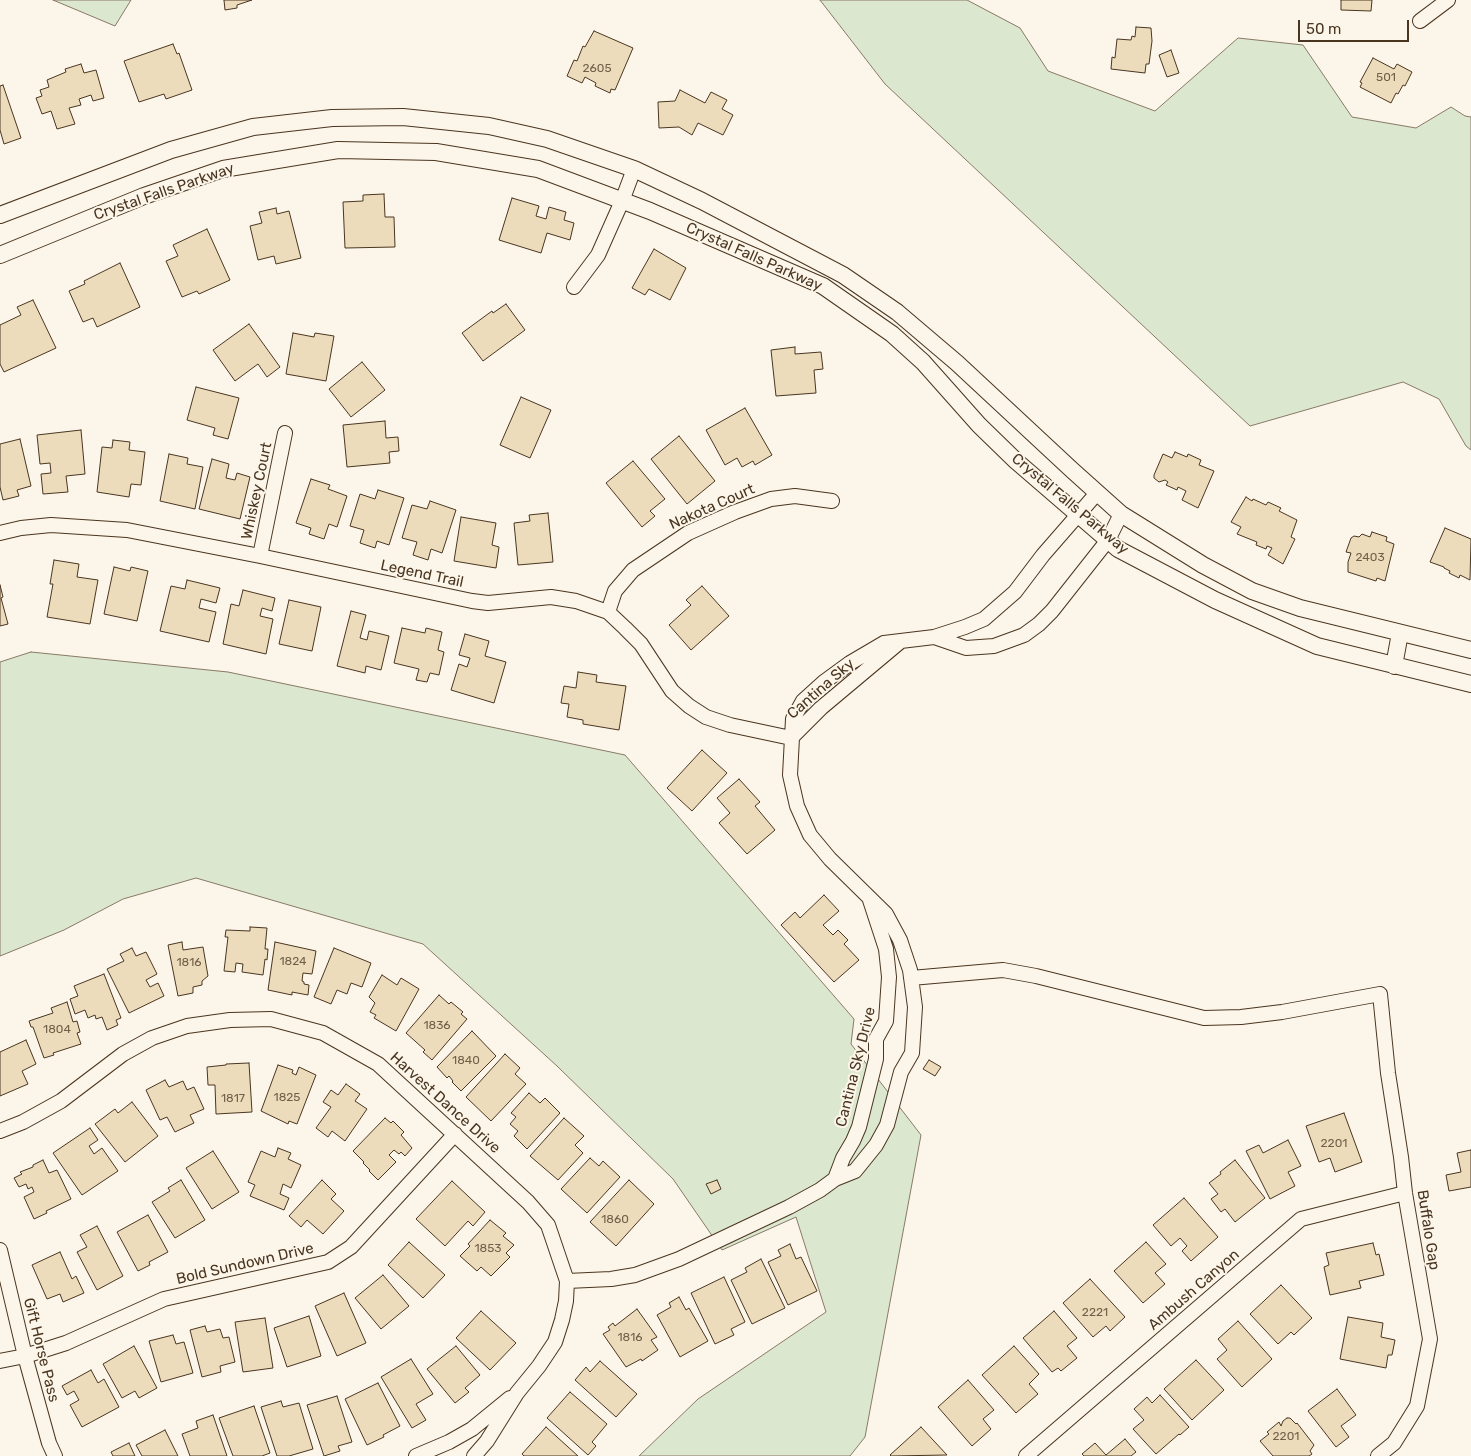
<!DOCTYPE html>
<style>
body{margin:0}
#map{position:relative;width:1471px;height:1456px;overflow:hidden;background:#fbf6e9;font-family:Rubik,sans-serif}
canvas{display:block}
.scale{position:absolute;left:1298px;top:20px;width:111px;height:22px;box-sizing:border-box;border:2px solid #4a3520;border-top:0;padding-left:6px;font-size:15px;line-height:18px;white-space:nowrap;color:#4a3520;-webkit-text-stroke:4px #fbf6e9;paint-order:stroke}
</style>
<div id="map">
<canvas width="1471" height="1456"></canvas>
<div class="scale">50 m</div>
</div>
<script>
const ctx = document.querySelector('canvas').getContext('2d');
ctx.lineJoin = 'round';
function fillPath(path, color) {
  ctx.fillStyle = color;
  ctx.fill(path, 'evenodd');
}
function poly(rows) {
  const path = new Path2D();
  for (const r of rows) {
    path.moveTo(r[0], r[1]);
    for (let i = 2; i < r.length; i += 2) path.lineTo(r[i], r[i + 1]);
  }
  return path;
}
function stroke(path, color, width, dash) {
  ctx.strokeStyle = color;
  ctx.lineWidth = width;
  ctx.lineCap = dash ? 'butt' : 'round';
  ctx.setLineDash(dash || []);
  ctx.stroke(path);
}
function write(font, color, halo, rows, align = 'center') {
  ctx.font = font + ' Rubik,sans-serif';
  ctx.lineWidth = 4;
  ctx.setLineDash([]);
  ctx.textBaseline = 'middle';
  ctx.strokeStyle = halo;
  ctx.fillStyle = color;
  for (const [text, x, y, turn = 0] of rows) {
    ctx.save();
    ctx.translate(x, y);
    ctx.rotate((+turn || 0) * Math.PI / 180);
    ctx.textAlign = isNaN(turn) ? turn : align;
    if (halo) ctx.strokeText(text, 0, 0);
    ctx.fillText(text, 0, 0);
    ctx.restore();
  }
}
const green = poly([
 [53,0,131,0,115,26,53,0],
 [820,0,967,0,1020,28,1048,71,1155,111,1238,38,1303,45,1352,117,1416,128,1451,107,1465,116,1471,117,1471,450,1466,446,1439,399,1403,382,1250,426,885,84,820,0],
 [31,652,228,672,625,755,854,1019,851,1044,921,1135,865,1437,850,1456,639,1456,698,1399,826,1312,796,1217,722,1250,673,1179,557,1066,423,944,196,878,123,899,64,930,0,956,0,662,31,652]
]);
fillPath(green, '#dce7d0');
stroke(green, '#887966', 1);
const building = poly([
 [224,0,252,0,237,5,237,8,225,10,224,0],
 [1341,0,1372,0,1371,11,1341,10,1341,0],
 [1136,27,1151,28,1152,41,1149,64,1146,64,1145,73,1111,69,1112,57,1115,58,1117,39,1131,40,1132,36,1135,37,1136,27],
 [594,31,633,48,615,90,611,89,610,93,595,86,596,83,585,77,582,83,567,76,574,60,577,61,583,46,585,47,594,31],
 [173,44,177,54,179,53,192,90,166,99,164,94,139,102,124,61,173,44],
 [1171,50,1179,73,1167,77,1159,55,1171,50],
 [1373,58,1394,69,1397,64,1412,72,1405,86,1403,85,1398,94,1396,93,1391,103,1360,87,1362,83,1360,82,1373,58],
 [81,64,84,73,96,70,104,98,93,101,91,95,79,99,81,105,69,108,75,124,57,129,51,111,42,114,36,98,42,96,40,90,49,87,47,80,66,72,65,69,81,64],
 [3,85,21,138,4,144,0,130,0,86,3,85],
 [680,90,705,103,711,92,727,100,722,109,733,115,723,135,698,123,692,135,679,127,659,128,658,102,675,101,680,90],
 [384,194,385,217,394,217,395,247,345,248,343,202,363,201,363,195,384,194],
 [512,198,539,206,536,216,546,219,549,207,566,212,564,220,574,223,570,240,547,233,541,253,499,240,512,198],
 [276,208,277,214,289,211,301,258,276,264,274,256,258,260,250,226,262,223,259,212,276,208],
 [207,229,230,280,199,294,197,291,182,297,166,261,178,256,173,245,207,229],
 [654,249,686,268,670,300,649,289,645,295,632,288,654,249],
 [120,263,140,307,97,327,93,318,83,322,69,291,85,284,84,281,120,263],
 [33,300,56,348,4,372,0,364,0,325,21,315,17,307,33,300],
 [506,304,525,330,483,361,462,333,492,311,493,313,506,304],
 [249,324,280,367,267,377,258,364,235,381,213,350,249,324],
 [293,333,314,337,315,333,334,336,326,381,286,374,293,333],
 [795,347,795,354,821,352,823,369,814,370,816,393,776,396,771,350,795,347],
 [362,362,385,390,351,417,329,389,362,362],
 [196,387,239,398,228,439,213,435,215,428,187,420,196,387],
 [521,397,551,410,530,458,500,445,521,397],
 [745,408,772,455,755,465,753,461,742,467,737,458,725,465,706,430,745,408],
 [385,421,386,438,398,437,399,451,389,452,390,463,347,467,343,425,385,421],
 [81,430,85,474,66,476,68,492,43,494,41,474,51,473,50,463,40,464,37,435,81,430],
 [679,436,715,481,687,504,651,459,679,436],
 [20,439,31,486,17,490,19,496,3,500,0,487,0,444,20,439],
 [113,440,130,442,129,450,145,452,141,485,131,484,129,497,97,492,102,447,112,448,113,440],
 [1175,452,1187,457,1188,454,1201,460,1199,465,1214,471,1198,508,1182,500,1186,491,1178,487,1177,490,1166,485,1168,482,1165,480,1159,482,1154,478,1154,475,1163,454,1172,458,1175,452],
 [169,454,188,458,187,464,203,467,195,509,160,501,169,454],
 [212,459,229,464,226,478,235,480,237,473,250,477,240,519,199,509,212,459],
 [633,461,665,499,650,511,655,516,642,527,606,483,633,461],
 [311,479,330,485,328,489,347,496,337,527,329,524,324,539,309,534,311,528,296,523,311,479],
 [378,490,404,498,389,545,377,541,375,548,360,543,364,530,350,526,360,494,375,499,378,490],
 [1246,497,1252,501,1253,499,1266,505,1268,502,1281,508,1279,511,1297,520,1291,537,1295,539,1283,564,1268,555,1272,548,1267,546,1266,549,1256,545,1257,542,1237,534,1241,527,1231,522,1246,497],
 [430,501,456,510,442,553,431,549,428,560,413,555,417,542,402,538,412,505,427,509,430,501],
 [548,513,553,562,518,565,514,523,530,521,529,515,548,513],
 [461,517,496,523,492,545,499,547,496,568,454,561,461,517],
 [1445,528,1471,539,1470,580,1460,575,1459,578,1449,573,1450,571,1444,568,1444,567,1430,562,1445,528],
 [1372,532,1387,537,1386,541,1394,544,1385,581,1377,578,1376,581,1348,572,1348,562,1351,553,1346,552,1351,538,1354,536,1359,537,1362,534,1370,537,1372,532],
 [54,560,79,564,77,577,98,580,90,624,47,617,53,584,50,584,54,560],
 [114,567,130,571,131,567,148,571,137,621,104,614,114,567],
 [187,580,220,588,216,603,201,599,199,608,216,612,209,642,160,631,171,586,185,589,187,580],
 [0,585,3,597,1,598,8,624,0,626,0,585],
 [702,586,729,616,691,650,669,625,691,605,686,600,702,586],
 [243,590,275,598,272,611,262,608,260,616,273,619,266,654,223,644,231,604,239,606,243,590],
 [289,600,321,607,312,651,279,644,289,600],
 [351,611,366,615,360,638,367,640,369,631,389,636,381,670,366,666,365,673,337,666,351,611],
 [402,628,425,633,426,628,442,632,438,650,444,652,439,675,430,673,427,682,416,680,419,669,394,663,402,628],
 [465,634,489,641,485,656,506,662,494,703,451,690,459,664,467,667,470,658,459,655,465,634],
 [578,672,597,675,596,682,626,686,619,730,583,724,583,720,567,717,569,704,561,703,564,686,576,688,578,672],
 [702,750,727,773,692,811,667,788,702,750],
 [739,779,760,802,755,806,775,830,747,854,719,823,730,813,717,798,739,779],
 [824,895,839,911,823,925,833,935,838,930,848,940,844,944,859,960,834,982,781,925,795,912,800,918,824,895],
 [250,927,267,928,265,949,268,949,267,960,265,959,263,975,242,972,243,964,236,963,235,972,224,971,228,937,225,937,226,930,250,931,250,927],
 [182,942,183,950,203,947,208,976,202,981,202,985,193,987,193,993,178,996,168,945,182,942],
 [275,942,316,951,312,974,303,973,302,981,304,982,304,984,309,985,308,995,292,992,292,995,268,990,275,942],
 [132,948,136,956,146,952,157,974,146,980,150,987,158,983,164,996,129,1013,107,969,124,961,120,954,132,948],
 [334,948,371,963,362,987,351,983,347,994,337,990,331,1004,314,997,334,948],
 [104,974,121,1018,116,1020,118,1025,107,1030,102,1017,96,1019,95,1015,88,1018,85,1010,75,1014,70,999,78,996,74,986,104,974],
 [382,975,397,985,401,978,419,989,396,1031,374,1018,376,1015,370,1012,375,1003,369,997,382,975],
 [439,995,449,1004,451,1002,463,1012,461,1014,467,1019,432,1060,423,1052,425,1050,406,1033,439,995],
 [67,1002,73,1022,77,1021,80,1032,77,1033,81,1044,53,1053,54,1055,44,1058,33,1027,31,1027,29,1021,53,1013,51,1008,67,1002],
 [472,1031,496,1056,461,1091,452,1082,453,1081,449,1076,447,1078,437,1067,472,1031],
 [26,1040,36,1064,22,1071,28,1084,0,1096,0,1052,26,1040],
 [505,1054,520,1068,515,1074,526,1084,491,1121,466,1097,505,1054],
 [929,1060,941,1067,935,1076,923,1069,929,1060],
 [249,1063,252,1112,216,1114,215,1085,208,1085,207,1067,226,1065,226,1064,249,1063],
 [278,1065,293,1070,292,1073,296,1075,299,1067,316,1075,297,1124,289,1121,288,1124,261,1111,278,1065],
 [165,1080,169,1087,183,1081,187,1090,194,1087,204,1109,190,1115,194,1123,175,1132,167,1117,160,1120,146,1090,165,1080],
 [346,1084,360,1094,355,1101,367,1109,345,1141,332,1131,328,1137,316,1128,331,1107,323,1102,331,1090,338,1095,346,1084],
 [529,1093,540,1103,545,1098,560,1113,527,1149,514,1136,518,1131,510,1124,516,1117,511,1113,529,1093],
 [132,1102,158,1136,125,1162,95,1124,115,1109,118,1113,132,1102],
 [1344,1113,1362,1162,1335,1172,1330,1158,1319,1162,1306,1126,1344,1113],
 [385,1118,391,1123,393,1121,404,1132,401,1135,412,1148,405,1156,401,1152,399,1154,394,1150,389,1155,396,1162,378,1180,369,1171,370,1170,363,1163,364,1162,353,1151,385,1118],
 [564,1118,584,1136,575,1145,583,1153,558,1180,530,1156,564,1118],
 [90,1128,98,1140,89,1146,94,1154,102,1148,118,1171,82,1195,53,1153,90,1128],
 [1288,1140,1301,1166,1288,1172,1295,1186,1270,1199,1246,1151,1259,1145,1263,1153,1288,1140],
 [278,1148,291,1153,288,1159,301,1165,291,1188,283,1184,280,1194,289,1198,284,1210,250,1196,255,1185,248,1182,261,1151,275,1157,278,1148],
 [1471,1150,1471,1187,1449,1191,1446,1175,1461,1172,1457,1153,1471,1150],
 [213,1151,239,1192,212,1209,186,1168,213,1151],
 [590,1158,599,1166,603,1161,620,1177,587,1213,561,1189,590,1158],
 [43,1160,49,1173,57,1170,71,1199,46,1211,47,1213,34,1219,24,1197,34,1192,32,1187,28,1189,26,1184,19,1187,14,1178,22,1174,20,1172,33,1167,33,1165,43,1160],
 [1235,1160,1265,1198,1235,1222,1225,1209,1221,1212,1211,1199,1218,1194,1209,1183,1221,1174,1220,1172,1235,1160],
 [181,1180,205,1220,175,1238,152,1202,170,1191,168,1188,181,1180],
 [322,1180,336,1194,331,1199,344,1211,323,1234,307,1220,301,1227,289,1216,322,1180],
 [629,1180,654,1204,616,1246,590,1222,629,1180],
 [717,1180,721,1189,711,1194,706,1184,717,1180],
 [452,1181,485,1212,473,1226,468,1221,445,1246,416,1219,452,1181],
 [1184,1198,1218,1237,1191,1261,1182,1251,1187,1246,1180,1238,1171,1246,1153,1225,1184,1198],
 [148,1215,168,1252,149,1262,150,1265,138,1271,117,1232,148,1215],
 [490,1220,506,1233,503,1236,514,1245,506,1253,510,1257,491,1276,481,1267,477,1271,460,1256,470,1246,468,1244,490,1220],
 [97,1226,123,1276,97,1290,77,1252,87,1247,80,1235,97,1226],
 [409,1242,445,1275,423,1298,388,1265,409,1242],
 [1146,1242,1166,1264,1155,1273,1165,1284,1143,1303,1114,1271,1146,1242],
 [1373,1243,1376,1255,1379,1254,1384,1275,1359,1281,1361,1288,1330,1295,1324,1267,1329,1265,1326,1253,1373,1243],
 [790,1244,796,1259,801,1257,817,1291,788,1305,768,1262,781,1256,778,1250,790,1244],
 [60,1252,72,1279,76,1276,84,1293,63,1302,60,1294,47,1299,32,1265,60,1252],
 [761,1259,785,1308,752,1324,731,1280,747,1272,745,1268,761,1259],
 [383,1275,409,1306,381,1329,355,1298,383,1275],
 [724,1277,745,1322,731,1329,734,1335,715,1344,691,1293,724,1277],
 [1090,1279,1125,1317,1110,1331,1106,1326,1093,1337,1063,1303,1090,1279],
 [1281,1285,1312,1318,1294,1335,1291,1332,1278,1344,1250,1314,1281,1285],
 [344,1293,366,1343,337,1356,315,1306,344,1293],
 [679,1297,686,1310,689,1308,708,1341,680,1357,657,1315,671,1307,669,1303,679,1297],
 [637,1309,657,1337,651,1340,658,1350,642,1361,641,1359,626,1367,603,1334,610,1330,608,1327,613,1323,615,1326,637,1309],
 [481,1311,516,1343,490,1370,456,1338,481,1311],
 [1054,1311,1077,1338,1067,1346,1077,1358,1061,1371,1058,1368,1052,1372,1023,1338,1054,1311],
 [309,1316,321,1356,287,1367,274,1328,309,1316],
 [1348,1317,1383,1323,1381,1337,1395,1340,1392,1355,1388,1355,1386,1368,1340,1359,1348,1317],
 [265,1318,273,1368,243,1372,235,1322,265,1318],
 [1238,1321,1272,1359,1242,1387,1217,1359,1227,1350,1218,1339,1238,1321],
 [205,1326,207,1332,220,1329,223,1338,229,1337,235,1362,220,1366,221,1372,202,1377,190,1330,205,1326],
 [173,1335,176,1344,184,1342,193,1373,161,1382,149,1341,173,1335],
 [134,1346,157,1388,139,1398,135,1391,122,1398,103,1364,134,1346],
 [456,1346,480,1375,465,1388,469,1392,455,1403,427,1369,456,1346],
 [1014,1346,1039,1374,1029,1384,1038,1394,1016,1413,982,1375,1014,1346],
 [411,1359,433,1394,416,1404,426,1420,412,1428,381,1377,411,1359],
 [1196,1360,1224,1390,1192,1420,1164,1389,1196,1360],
 [600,1361,637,1394,616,1417,575,1380,586,1367,590,1372,600,1361],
 [91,1370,98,1383,104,1379,119,1407,82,1427,70,1405,79,1400,74,1391,67,1395,62,1386,91,1370],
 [968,1380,994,1410,983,1419,991,1429,972,1446,938,1407,968,1380],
 [378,1383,400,1426,383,1435,384,1437,367,1445,345,1399,378,1383],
 [1337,1389,1356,1415,1341,1426,1349,1437,1336,1447,1308,1411,1337,1389],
 [570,1392,607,1424,592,1442,596,1446,588,1455,547,1418,570,1392],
 [1160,1395,1189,1427,1180,1435,1179,1434,1156,1454,1133,1429,1144,1420,1134,1409,1147,1397,1152,1403,1160,1395],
 [337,1396,352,1442,338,1446,340,1451,324,1456,307,1405,337,1396],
 [281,1401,283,1407,299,1403,313,1449,289,1456,277,1456,261,1407,281,1401],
 [254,1406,270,1453,262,1456,233,1456,219,1418,254,1406],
 [213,1415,227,1456,190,1456,182,1434,198,1428,196,1421,213,1415],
 [1287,1418,1290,1418,1296,1424,1297,1423,1314,1445,1310,1451,1312,1454,1309,1456,1273,1456,1260,1441,1269,1434,1267,1432,1279,1422,1281,1426,1283,1421,1287,1418],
 [546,1427,578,1456,524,1456,522,1454,546,1427],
 [921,1427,947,1455,891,1456,890,1455,921,1427],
 [165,1430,178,1456,142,1456,136,1445,165,1430],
 [1125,1439,1136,1452,1131,1456,1084,1456,1082,1454,1095,1443,1106,1455,1125,1439],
 [129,1443,135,1456,113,1456,111,1452,129,1443]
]);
fillPath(building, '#ecdcbc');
stroke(building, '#4a3520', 1);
const minor = poly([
 [1420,21,1448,0],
 [574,287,598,255,622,201,634,169],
 [0,533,21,528,51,525,127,530,260,556,472,601,488,603,551,597,576,601,608,612,625,628,641,644,672,691,689,706,706,717,730,725,791,738],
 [260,556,285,433],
 [608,612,615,591,633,570,688,533,735,512,771,499,795,496,832,501],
 [934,637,966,648,994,646,1024,635,1039,624,1052,611,1108,540,1121,514],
 [791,738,821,708,901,641],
 [911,978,1003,970,1036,976,1204,1018,1241,1017,1282,1012,1380,994,1388,1073,1401,1157,1405,1193,1430,1339,1417,1406,1394,1443,1378,1456],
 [0,1131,23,1122,61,1101,123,1054,152,1038,187,1026,230,1020,271,1019,323,1033,378,1064,528,1202,548,1225,567,1281,566,1301,562,1320,555,1342,539,1366,517,1393,487,1441,474,1456],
 [835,1179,843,1158,853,1141,859,1127,876,1059,876,1039,886,1021,889,977,886,949,870,900],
 [0,1250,25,1356,49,1443,55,1456],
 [567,1281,611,1279,635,1275,679,1259,789,1207,820,1190,835,1179,855,1171,876,1145,887,1125,901,1072,912,1053,915,1007,910,970,900,940,886,914,830,859,810,835,797,806,790,775,793,719,803,701,824,682,850,663,884,643,934,637,965,627,984,619,1015,592,1043,555,1097,493],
 [0,1361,25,1356,66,1343,164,1299,328,1262,351,1247,455,1134],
 [416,1456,449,1442,472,1429,510,1398],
 [1026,1456,1301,1219,1405,1193]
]);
const tertiary = poly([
 [0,215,171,150,253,127,332,118,403,117,489,126,547,139,634,169,702,201,843,275,897,312,957,363,1072,470,1121,514,1203,565,1252,591,1300,608,1471,650],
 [0,255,144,196,223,169,338,150,436,152,538,169,650,211,823,286,892,334,923,362,979,425,1016,461,1118,549,1215,600,1317,646,1471,684],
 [1394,666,1400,633]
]);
stroke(minor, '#4a3520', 16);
stroke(tertiary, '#4a3520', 18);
stroke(minor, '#fbf6e9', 14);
stroke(tertiary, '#fbf6e9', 16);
write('12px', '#725f47', null, [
 ["2605",597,69],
 ["501",1386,78],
 ["2403",1370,558],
 ["1824",293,962],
 ["1816",189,963],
 ["1836",437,1026],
 ["1804",57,1030],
 ["1840",466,1061],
 ["1825",287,1098],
 ["1817",233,1099],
 ["2201",1334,1144],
 ["1860",615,1220],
 ["1853",488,1249],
 ["2221",1095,1313],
 ["1816",630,1338],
 ["2201",1286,1437]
]);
write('15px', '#4a3520', '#fbf6e9', [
 ["Crystal Falls Parkway",164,192,-19],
 ["Crystal Falls Parkway",754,257,24],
 ["Whiskey Court",257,491,-78],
 ["Crystal Falls Parkway",1070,504,40],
 ["Nakota Court",712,507,-24],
 ["Legend Trail",422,574,12],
 ["Cantina Sky",821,689,-41],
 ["Cantina Sky Drive",856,1067,-76],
 ["Harvest Dance Drive",445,1103,42],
 ["Buffalo Gap",1428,1230,81],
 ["Bold Sundown Drive",245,1264,-13],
 ["Ambush Canyon",1194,1290,-41],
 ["Gift Horse Pass",41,1350,76]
]);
</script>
